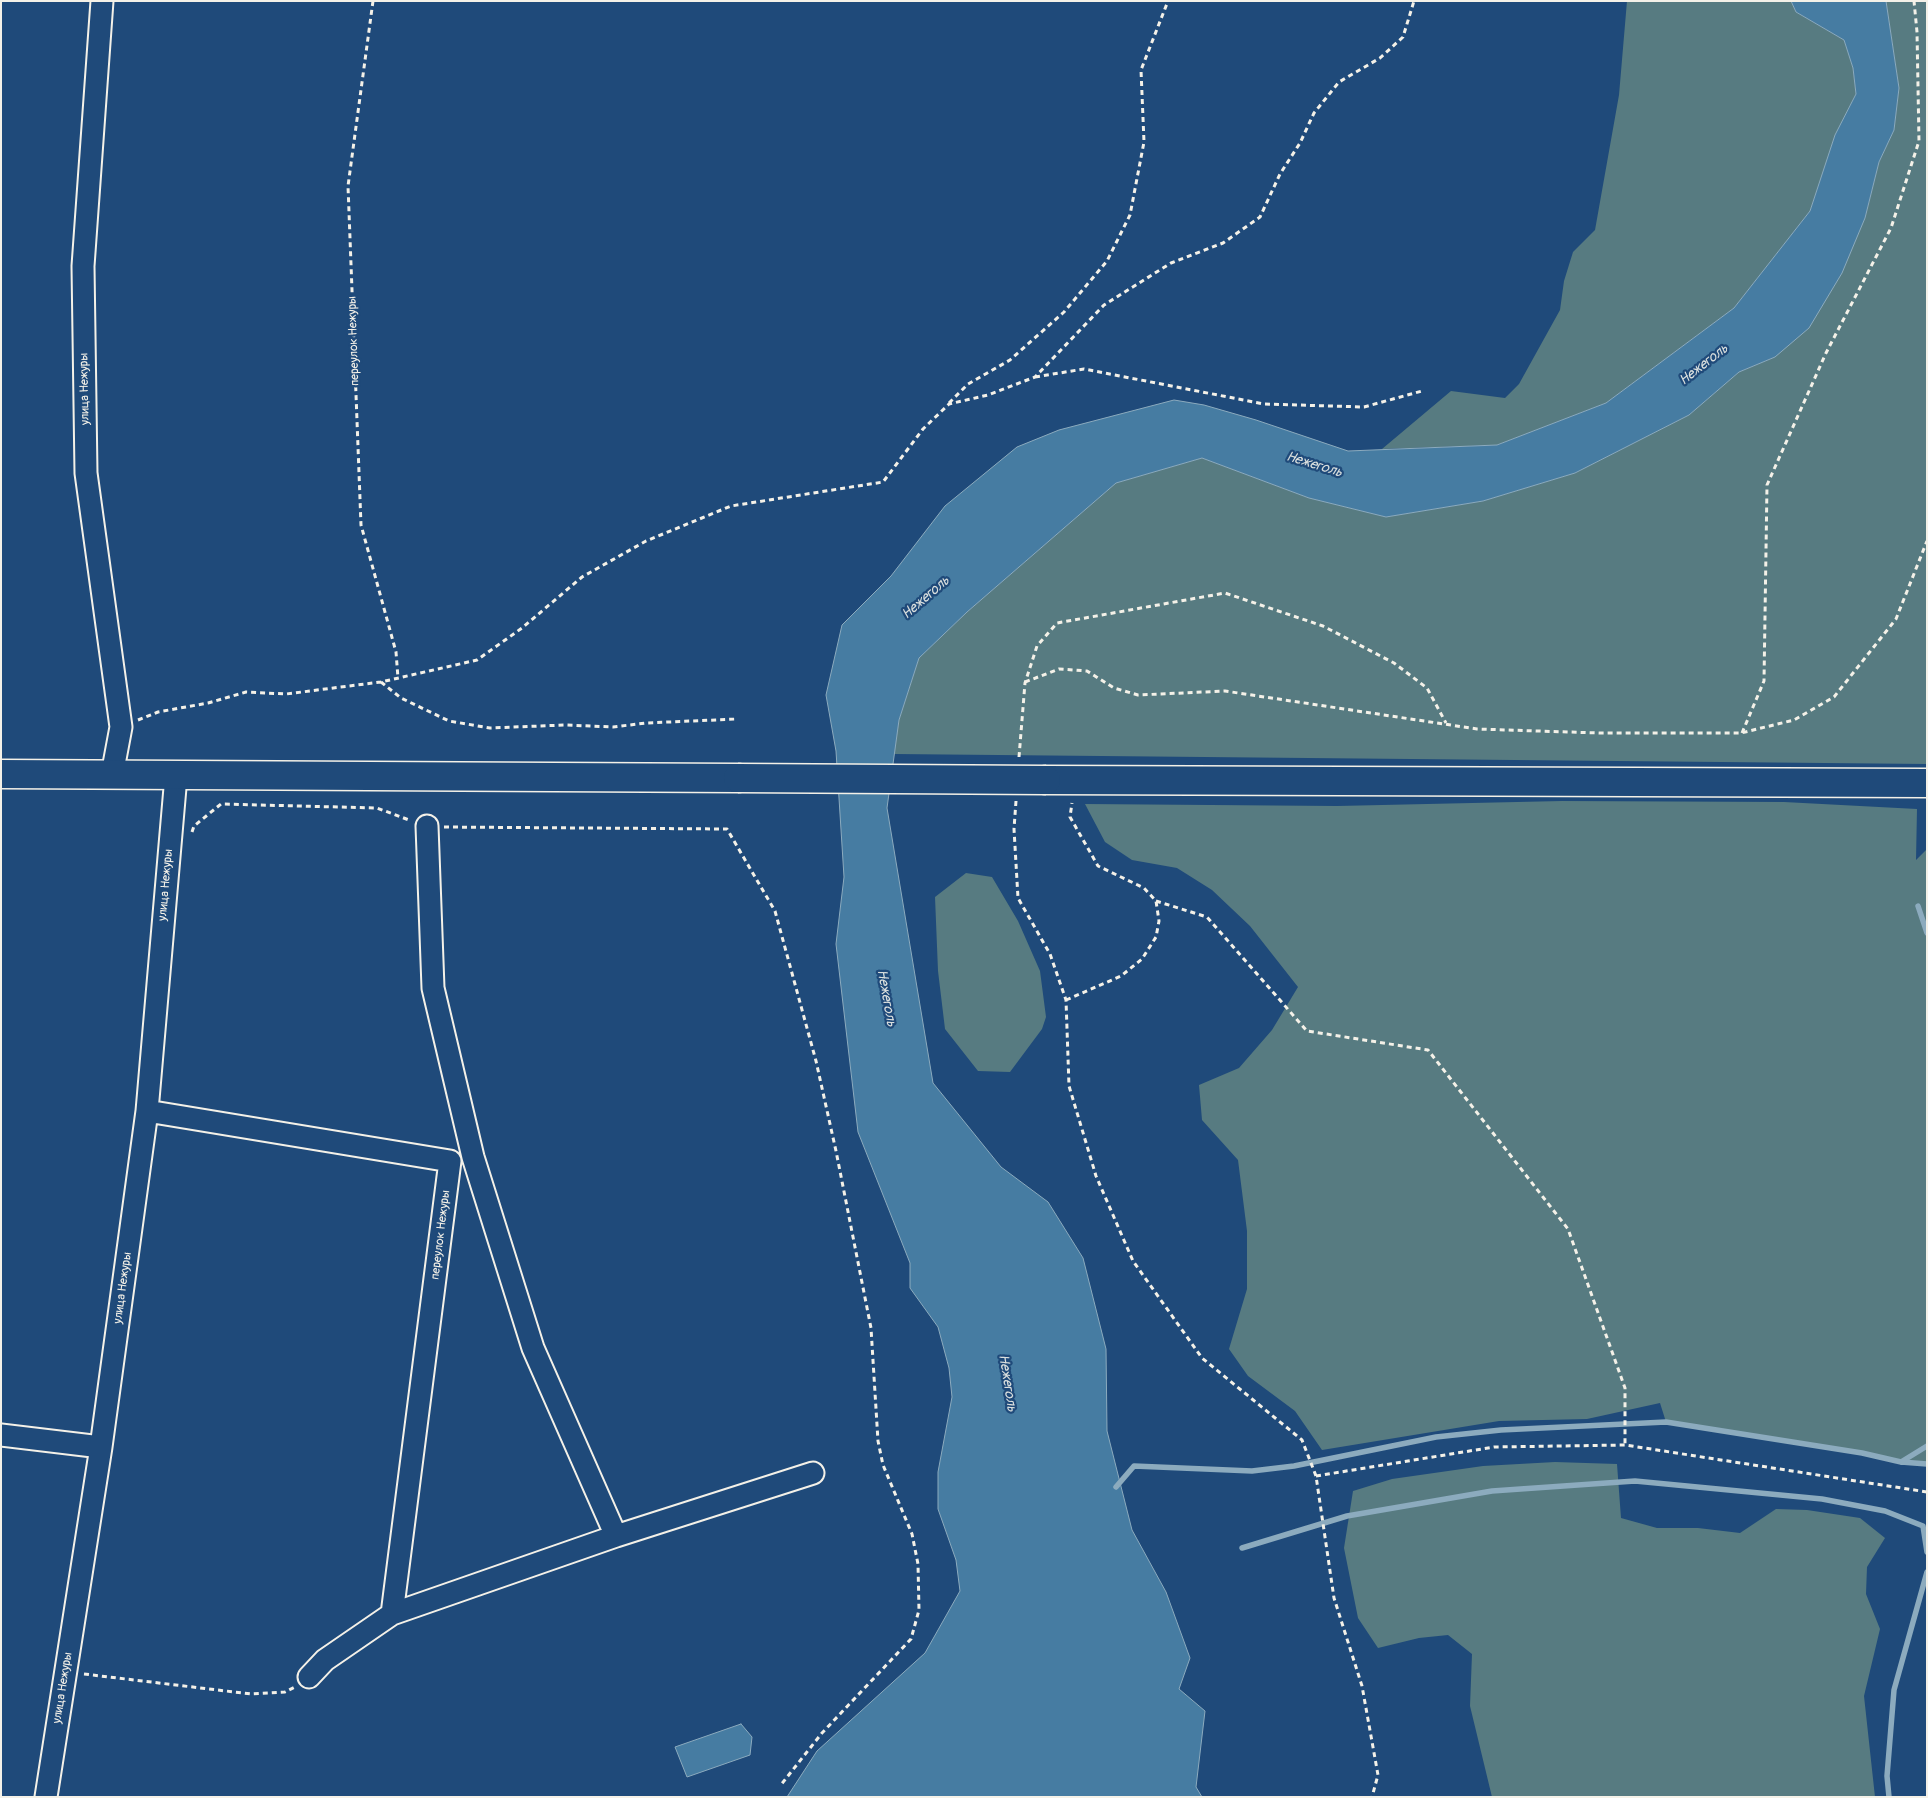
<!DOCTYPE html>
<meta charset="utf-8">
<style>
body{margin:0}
#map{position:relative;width:1928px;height:1798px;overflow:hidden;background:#1f4a7a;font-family:Pangolin,sans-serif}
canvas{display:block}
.frame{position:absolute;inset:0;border:2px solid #f4f1e8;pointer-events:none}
</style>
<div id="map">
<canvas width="1928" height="1798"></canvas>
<div class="frame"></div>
</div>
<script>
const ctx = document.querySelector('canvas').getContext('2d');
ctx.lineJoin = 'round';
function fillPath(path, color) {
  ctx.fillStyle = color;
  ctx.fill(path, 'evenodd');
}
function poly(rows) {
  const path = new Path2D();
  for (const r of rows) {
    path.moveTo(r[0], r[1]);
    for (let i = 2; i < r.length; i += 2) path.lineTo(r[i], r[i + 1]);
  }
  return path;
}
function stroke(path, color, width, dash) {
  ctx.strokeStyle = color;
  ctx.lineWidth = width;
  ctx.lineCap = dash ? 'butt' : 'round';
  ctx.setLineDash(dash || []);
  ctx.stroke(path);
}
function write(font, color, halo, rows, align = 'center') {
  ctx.font = font + ' Pangolin,sans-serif';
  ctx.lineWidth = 4.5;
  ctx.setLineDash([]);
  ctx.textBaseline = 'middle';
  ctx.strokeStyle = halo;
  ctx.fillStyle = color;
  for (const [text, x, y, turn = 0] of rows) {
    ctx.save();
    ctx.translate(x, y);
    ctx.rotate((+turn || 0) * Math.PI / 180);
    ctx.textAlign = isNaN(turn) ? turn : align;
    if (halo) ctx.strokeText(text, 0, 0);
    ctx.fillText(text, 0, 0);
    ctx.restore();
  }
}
fillPath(poly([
 [1627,1,1791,1,1796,12,1844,40,1853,68,1856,94,1835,136,1810,211,1734,308,1606,403,1497,445,1382,449,1451,391,1505,398,1519,384,1560,310,1564,281,1573,252,1595,230,1619,95],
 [1886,1,1927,1,1927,764,894,754,899,720,919,658,967,612,1116,483,1202,458,1309,498,1386,517,1483,501,1575,473,1689,415,1739,372,1775,357,1865,218,1879,162,1894,130,1899,88],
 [1562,801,1784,802,1917,809,1916,860,1927,849,1927,1464,1901,1462,1862,1453,1666,1422,1660,1403,1587,1419,1499,1421,1322,1450,1295,1411,1248,1376,1229,1349,1247,1289,1247,1231,1238,1160,1202,1120,1199,1085,1239,1068,1272,1030,1298,987,1250,926,1212,890,1177,868,1132,860,1105,842,1085,804,1337,806],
 [966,873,992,877,1018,921,1040,971,1046,1017,1042,1029,1010,1072,978,1071,945,1029,938,971,935,897],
 [1555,1462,1617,1464,1621,1518,1657,1528,1698,1528,1740,1533,1776,1509,1807,1510,1860,1518,1885,1538,1867,1567,1866,1594,1880,1629,1864,1696,1875,1797,1492,1797,1470,1706,1472,1654,1448,1635,1419,1638,1378,1648,1358,1618,1344,1548,1353,1491,1392,1479,1483,1466]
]), '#577b81');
const water = poly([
 [1791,1,1886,1,1899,88,1894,130,1879,162,1865,218,1842,273,1809,328,1775,357,1739,372,1689,415,1575,473,1483,501,1386,517,1309,498,1202,458,1116,483,967,612,919,658,899,720,887,808,933,1083,1001,1167,1048,1202,1083,1258,1106,1349,1107,1431,1132,1530,1166,1592,1190,1658,1179,1689,1205,1711,1196,1787,1202,1797,787,1797,817,1751,925,1653,960,1591,956,1560,938,1509,938,1472,952,1397,949,1368,938,1327,910,1288,910,1263,858,1132,836,944,844,877,836,751,826,695,842,625,891,576,945,506,1017,447,1059,430,1174,400,1204,405,1256,420,1348,451,1497,445,1606,403,1734,308,1810,211,1835,135,1856,94,1853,68,1844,40,1796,12,1791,1],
 [741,1724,752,1737,750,1755,687,1777,675,1747,741,1724]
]);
fillPath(water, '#467ca2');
stroke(water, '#8cabbe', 1);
stroke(poly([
 [1918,906,1927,933],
 [1901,1462,1927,1446],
 [1116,1487,1134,1466,1252,1471,1294,1466,1436,1437,1501,1430,1666,1422,1862,1453,1901,1462,1927,1464],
 [1242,1548,1347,1516,1492,1491,1635,1481,1822,1499,1885,1511,1923,1526,1927,1552],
 [1889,1797,1887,1776,1894,1690,1927,1572]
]), '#8cabbe', 5.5);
const minor = poly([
 [102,1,83,266,86,473,121,727,112,775],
 [427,826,433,988,473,1157,533,1348,616,1536],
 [147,1111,450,1161,392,1614],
 [1,1435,101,1447],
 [309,1677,325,1660,392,1614,616,1536,813,1473],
 [46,1797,101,1447,147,1111,176,776]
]);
const primary = poly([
 [1,774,738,778],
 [1046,780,1927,783]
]);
stroke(minor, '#f4f1e8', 25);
stroke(primary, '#f4f1e8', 31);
stroke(poly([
 [373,1,348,186,361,525,396,652,398,678],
 [1035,377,1084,369,1264,404,1364,407,1422,391],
 [949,403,968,384,1010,360,1064,312,1107,261,1130,215,1144,142,1141,70,1168,1],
 [381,682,401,698,449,721,490,728,565,725,613,727,646,723,737,719],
 [1025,682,1059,669,1087,671,1114,688,1138,695,1225,691,1477,729,1599,733,1741,733,1794,720,1834,697,1896,619,1927,541],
 [138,720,158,712,208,703,246,692,286,694,381,682,477,660,522,628,582,577,646,541,731,506,883,482,923,429,949,404,988,395,1035,377,1104,305,1171,263,1223,243,1260,217,1280,174,1300,143,1314,113,1339,82,1380,58,1403,37,1414,1],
 [1742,733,1764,681,1767,485,1826,353,1891,228,1919,141,1917,32,1914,1],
 [1019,757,1025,683,1037,646,1057,623,1225,593,1323,626,1394,663,1427,688,1446,723],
 [1016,801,1014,829,1018,898,1050,954,1066,1000,1069,1086,1096,1176,1133,1261,1202,1358,1302,1440,1316,1476,1334,1598,1362,1686,1378,1775,1372,1797],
 [444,827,727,829,775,911,816,1061,836,1151,871,1328,878,1441,883,1465,912,1534,918,1564,919,1610,911,1639,822,1733,780,1786],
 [192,832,194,826,221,804,377,808,409,820],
 [1156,901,1207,917,1307,1031,1428,1050,1568,1229,1625,1388,1625,1445],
 [1066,1000,1121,976,1142,959,1156,937,1159,921,1156,901,1144,888,1098,866,1070,817,1072,803],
 [1316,1476,1494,1447,1625,1445,1927,1492],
 [84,1674,251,1694,285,1692,295,1687]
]), '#f4f1e8', 3, [5, 4]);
stroke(minor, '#1f4a7a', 21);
stroke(primary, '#1f4a7a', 28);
const primaryBridge = poly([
 [738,778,1046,780]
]);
stroke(primaryBridge, '#f4f1e8', 31, []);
stroke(primaryBridge, '#1f4a7a', 28);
write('12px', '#f4f1e8', '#1f4a7a', [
 ["переулок Нежуры",354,341,-92],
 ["улица Нежуры",85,389,-91],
 ["улица Нежуры",166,885,-85],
 ["переулок Нежуры",441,1235,-83],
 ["улица Нежуры",123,1288,-82],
 ["улица Нежуры",63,1688,-81]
]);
write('italic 14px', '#dadfde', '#1f4a7a', [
 ["Нежеголь",1704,365,-38],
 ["Нежеголь",1314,465,17],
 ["Нежеголь",926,598,-41],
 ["Нежеголь",886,998,80],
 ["Нежеголь",1007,1383,81]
]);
</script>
